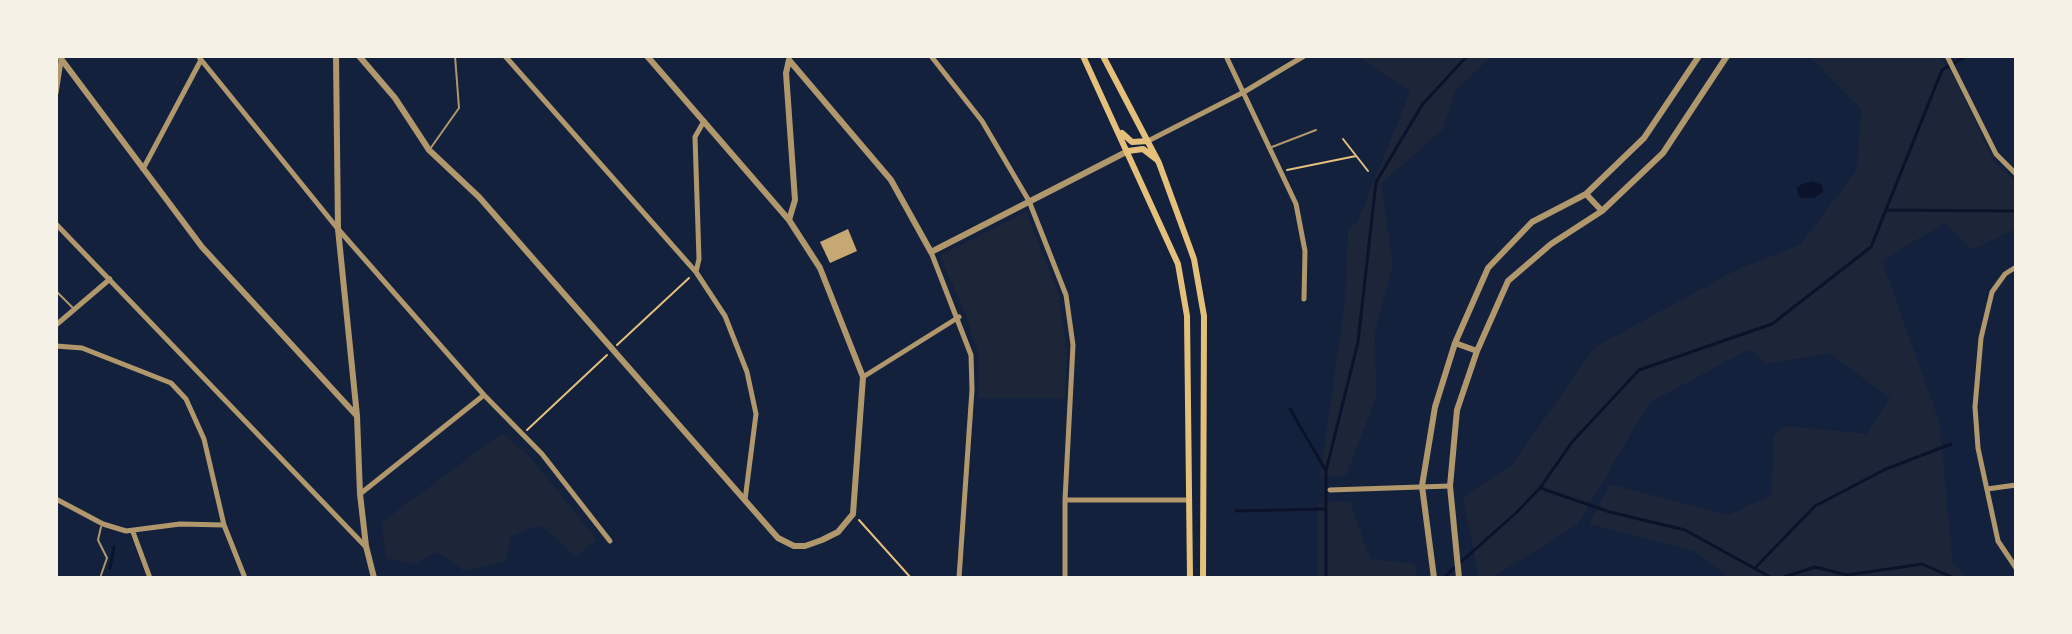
<!DOCTYPE html>
<style>
body{margin:0}
#map{position:relative;width:2072px;height:634px;overflow:hidden;background:#14213d;font-family:"Space Grotesk",sans-serif}
canvas{display:block}
.frame{position:absolute;inset:0;border:58px solid #f6f1e7;pointer-events:none}
</style>
<div id="map">
<canvas width="2072" height="634"></canvas>
<div class="frame"></div>
</div>
<script>
const ctx = document.querySelector('canvas').getContext('2d');
ctx.lineJoin = 'round';
function fillPath(path, color) {
  ctx.fillStyle = color;
  ctx.fill(path, 'evenodd');
}
function poly(rows) {
  const path = new Path2D();
  for (const r of rows) {
    path.moveTo(r[0], r[1]);
    for (let i = 2; i < r.length; i += 2) path.lineTo(r[i], r[i + 1]);
  }
  return path;
}
function stroke(path, color, width, dash) {
  ctx.strokeStyle = color;
  ctx.lineWidth = width;
  ctx.lineCap = dash ? 'butt' : 'round';
  ctx.setLineDash(dash || []);
  ctx.stroke(path);
}
fillPath(poly([
 [1358,56,1492,56,1456,90,1443,129,1381,184,1393,265,1375,331,1376,398,1346,475,1320,478,1345,302,1348,231,1358,220,1410,92],
 [1809,56,1938,56,1951,72,1995,163,2016,181,2016,229,1971,250,1944,223,1882,261,1939,421,1953,563,1968,578,1730,578,1694,551,1589,524,1610,484,1728,515,1772,495,1773,436,1787,426,1867,434,1890,398,1829,353,1768,364,1749,349,1649,403,1578,524,1492,578,1479,578,1463,497,1511,466,1595,347,1736,270,1800,245,1857,170,1861,109],
 [1026,212,1059,296,1067,355,1065,398,979,398,978,353,965,313,940,256],
 [502,433,532,459,597,540,575,557,541,525,511,536,505,562,464,571,437,552,415,564,386,559,382,522],
 [1350,501,1370,559,1415,564,1417,578,1318,578,1318,503]
]), '#1d2539');
fillPath(poly([
 [1812,181,1822,185,1823,192,1814,198,1802,198,1798,195,1797,189,1800,185]
]), '#0b132b');
stroke(poly([
 [1886,210,2016,211],
 [1290,409,1326,471],
 [1540,488,1610,512,1685,530,1772,578],
 [1236,511,1324,509],
 [110,568,114,547],
 [1755,568,1815,506,1886,469,1951,444],
 [1326,578,1326,471,1358,342,1376,182,1422,105,1467,56],
 [1443,578,1517,512,1540,488,1572,442,1639,370,1772,324,1871,247,1942,70,1967,56],
 [1781,578,1815,567,1847,575,1922,564,1954,578]
]), '#0b132b', 3);
fillPath(poly([
 [848,229,857,251,830,263,820,242]
]), '#c6a872');
stroke(poly([
 [1343,139,1368,171],
 [1287,170,1356,156],
 [617,345,689,278],
 [527,430,607,355],
 [859,520,911,578]
]), '#e5c07b', 2);
stroke(poly([
 [1272,147,1316,130],
 [430,149,459,108,455,56],
 [56,291,74,309],
 [56,442,56,451],
 [100,578,107,558,98,540,101,527]
]), '#b1986c', 2);
stroke(poly([
 [198,56,338,229,484,395,542,454,610,541],
 [505,56,696,272,725,316,747,372,756,414,745,500],
 [931,56,982,121,1029,201,1066,295,1073,345,1065,500,1065,578],
 [1226,56,1296,204,1305,251,1304,299],
 [1947,56,1996,154,2016,174],
 [56,93,61,61],
 [1148,141,1244,92,1304,56],
 [143,169,201,60],
 [56,224,365,546],
 [931,252,971,355,972,390,959,578],
 [2016,267,2005,274,1992,292,1981,338,1975,407,1978,448,1998,541,2016,568],
 [696,272,699,259,695,137,704,121],
 [56,325,110,279],
 [56,346,82,348,171,383,186,399,204,439,224,525,245,578],
 [863,377,959,317],
 [1987,489,2016,485],
 [1330,490,1450,486],
 [360,494,484,395],
 [56,499,103,524,126,531,180,524,224,525],
 [1065,500,1187,500],
 [133,532,150,578]
]), '#b1986c', 5);
stroke(poly([
 [59,56,202,247,357,416],
 [336,56,338,229,357,416,360,494,366,546,374,578],
 [359,56,395,98,429,150,479,197,778,538,794,546,805,546,822,540,838,532,853,514,863,377,820,268,789,220,647,56],
 [789,60,891,180,931,252,1128,151],
 [789,60,786,73,795,200,789,220],
 [1586,194,1602,211],
 [1455,343,1477,351],
 [1434,578,1422,486,1435,407,1455,343,1488,268,1532,222,1586,194,1644,138,1699,56],
 [1459,578,1450,486,1457,410,1477,351,1508,281,1551,244,1602,211,1663,153,1727,56]
]), '#b1986c', 6);
stroke(poly([
 [1083,56,1178,264,1187,316,1190,578],
 [1103,56,1159,163,1194,259,1204,316,1203,578],
 [1122,133,1132,142,1148,141],
 [1128,151,1143,149,1156,159]
]), '#e5c07b', 6);
</script>
